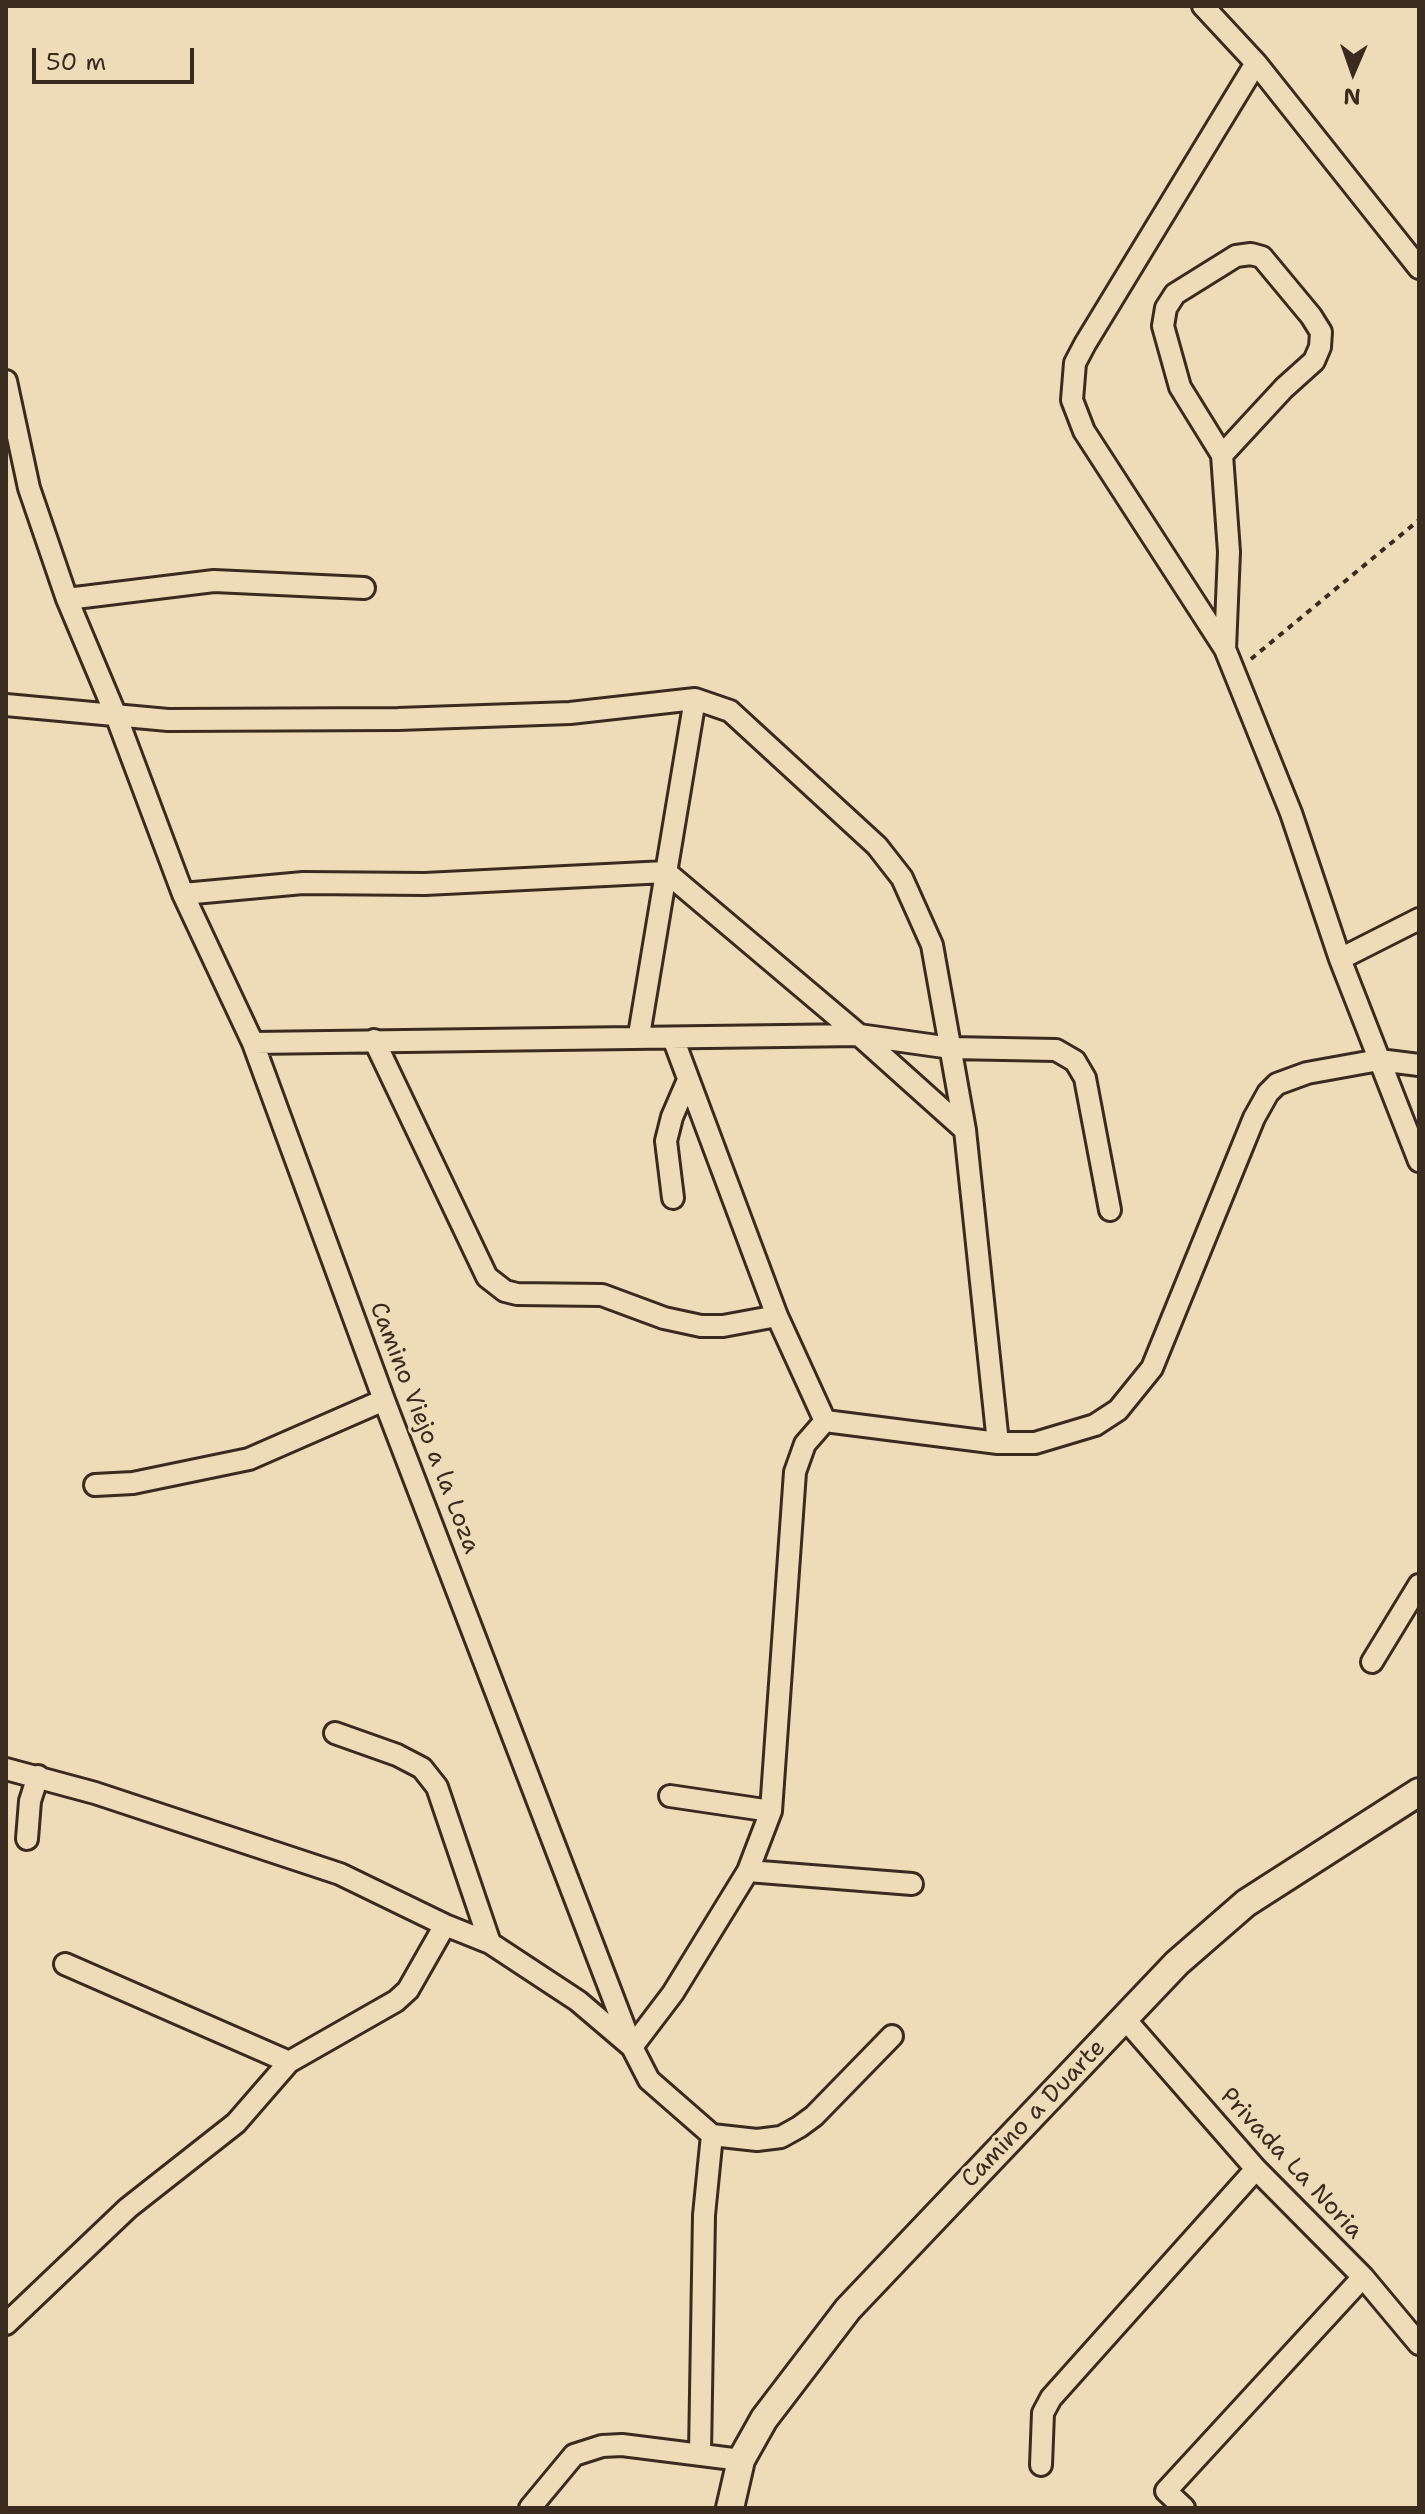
<!DOCTYPE html>
<style>
body{margin:0}
#map{position:relative;width:1425px;height:2514px;overflow:hidden;background:#eedcb9;font-family:"Shantell Sans",sans-serif}
canvas{display:block}
.frame{position:absolute;inset:0;border:8px solid #3b2a1e;pointer-events:none}
.north{position:absolute;left:1313px;top:32px;width:80px;height:80px;-webkit-text-stroke:6px #eedcb9;paint-order:stroke;rotate:182deg;font-size:22px;font-weight:700;line-height:32px;text-align:center;color:#3b2a1e}
.north::after{content:'';display:block;margin:auto;width:28px;height:36px;background:#3b2a1e;clip-path:polygon(50% 0,100% 100%,50% 72%,0 100%)}
.scale{position:absolute;left:32px;top:48px;width:162px;height:36px;box-sizing:border-box;border:4px solid #3b2a1e;border-top:0;padding-left:10px;font-size:24px;line-height:28px;white-space:nowrap;color:#3b2a1e;-webkit-text-stroke:6px #eedcb9;paint-order:stroke}
</style>
<div id="map">
<canvas width="1425" height="2514"></canvas>
<div class="frame"></div>
<div class="north">N</div>
<div class="scale">50 m</div>
</div>
<script>
const ctx = document.querySelector('canvas').getContext('2d');
ctx.lineJoin = 'round';
function poly(rows) {
  const path = new Path2D();
  for (const r of rows) {
    path.moveTo(r[0], r[1]);
    for (let i = 2; i < r.length; i += 2) path.lineTo(r[i], r[i + 1]);
  }
  return path;
}
function stroke(path, color, width, dash) {
  ctx.strokeStyle = color;
  ctx.lineWidth = width;
  ctx.lineCap = dash ? 'butt' : 'round';
  ctx.setLineDash(dash || []);
  ctx.stroke(path);
}
function write(font, color, halo, rows, align = 'center') {
  ctx.font = font + ' "Shantell Sans",sans-serif';
  ctx.lineWidth = 6;
  ctx.setLineDash([]);
  ctx.textBaseline = 'middle';
  ctx.strokeStyle = halo;
  ctx.fillStyle = color;
  for (const [text, x, y, turn = 0] of rows) {
    ctx.save();
    ctx.translate(x, y);
    ctx.rotate((+turn || 0) * Math.PI / 180);
    ctx.textAlign = isNaN(turn) ? turn : align;
    if (halo) ctx.strokeText(text, 0, 0);
    ctx.fillText(text, 0, 0);
    ctx.restore();
  }
}
const minor = poly([
 [1203,6,1256,63,1419,268],
 [1256,63,1085,344,1075,363,1072,400,1084,431,1225,649,1291,813,1340,959,1419,1161],
 [6,381,29,488,67,599,117,718,183,894,253,1043,384,1400,632,2047,649,2080,712,2135],
 [1222,455,1284,388,1314,361,1320,347,1321,332,1311,316,1262,257,1251,254,1236,256,1175,294,1166,308,1163,326,1180,387,1222,455,1229,552,1225,649],
 [67,599,214,581,364,588],
 [6,705,168,720,398,719,570,713,695,699,730,711,877,846,902,878,932,945,965,1130,998,1443],
 [183,894,303,883,425,884,666,872,859,1035,965,1130],
 [1340,959,1419,919],
 [639,1035,695,699],
 [374,1040,487,1277,505,1291,517,1294,602,1295,664,1318,701,1326,723,1326,777,1316],
 [253,1043,859,1035,951,1048,1056,1050,1075,1061,1085,1078,1110,1210],
 [673,1198,666,1141,672,1117,688,1080],
 [825,1421,998,1443,1035,1443,1095,1425,1118,1410,1152,1368,1254,1118,1268,1093,1277,1084,1307,1073,1379,1060,1419,1065],
 [95,1485,133,1483,249,1459,384,1400],
 [1372,1662,1419,1585],
 [335,1733,397,1755,422,1768,437,1787,490,1943],
 [6,1769,95,1793,340,1874,445,1925,490,1943,578,2001,632,2047,673,1993,748,1871,771,1811,795,1472,805,1444,825,1421,777,1316,673,1038],
 [670,1796,771,1811],
 [27,1839,30,1801,38,1776],
 [748,1871,912,1884],
 [65,1964,289,2062],
 [1125,2019,1256,2169,1363,2277,1419,2344],
 [712,2135,757,2140,781,2137,799,2127,814,2116,892,2036],
 [6,2324,128,2208,236,2123,289,2062,396,2001,408,1990,445,1925],
 [700,2453,704,2215,712,2135],
 [1041,2465,1043,2413,1051,2398,1256,2169],
 [530,2508,574,2455,602,2446,622,2445,741,2460],
 [1184,2508,1166,2491,1363,2277]
]);
const tertiary = poly([
 [730,2508,741,2460,764,2419,848,2309,1177,1963,1246,1903,1419,1792]
]);
stroke(minor, '#3b2a1e', 26);
stroke(tertiary, '#3b2a1e', 32);
stroke(poly([
 [1251,659,1419,520]
]), '#3b2a1e', 4, [6, 6]);
stroke(minor, '#eedcb9', 20);
stroke(tertiary, '#eedcb9', 26);
write('24px', '#3b2a1e', '#eedcb9', [
 ["Camino Viejo a la Loza",424,1428,69],
 ["Camino a Duarte",1034,2114,-46],
 ["Privada La Noria",1291,2164,47]
]);
</script>
